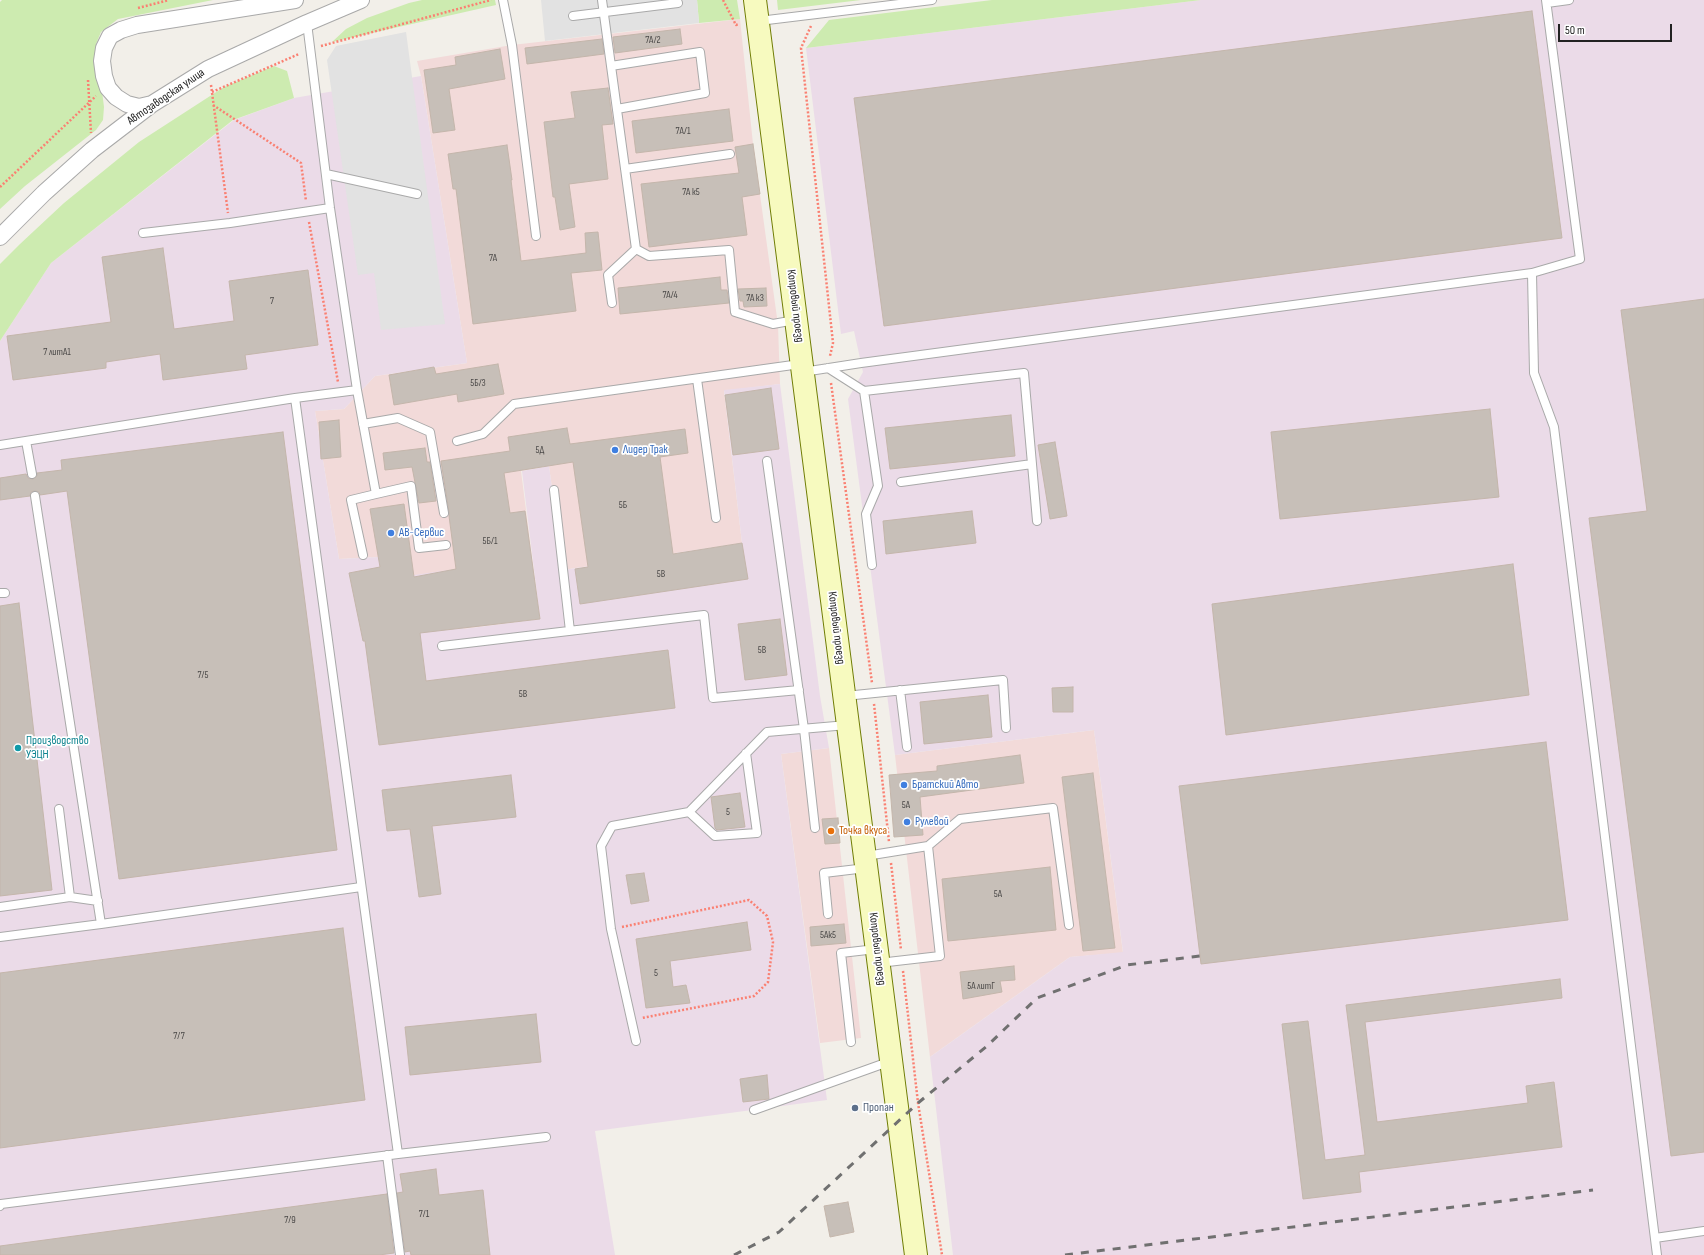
<!DOCTYPE html>
<meta charset="utf-8">
<style>
body{margin:0}
#map{position:relative;width:1704px;height:1255px;overflow:hidden;background:#f2efe9;font-family:"Sofia Sans Condensed",sans-serif}
canvas{display:block}
.scale{position:absolute;left:1558px;top:24px;width:114px;height:18px;box-sizing:border-box;border:2px solid #222;border-top:0;padding-left:5px;font-size:12px;line-height:14px;white-space:nowrap;color:#222;-webkit-text-stroke:3px #fff;paint-order:stroke}
</style>
<div id="map">
<canvas width="1704" height="1255"></canvas>
<div class="scale">50 m</div>
</div>
<script>
const ctx = document.querySelector('canvas').getContext('2d');
ctx.lineJoin = 'round';
function fillPath(path, color) {
  ctx.fillStyle = color;
  ctx.fill(path, 'evenodd');
}
function poly(rows) {
  const path = new Path2D();
  for (const r of rows) {
    path.moveTo(r[0], r[1]);
    for (let i = 2; i < r.length; i += 2) path.lineTo(r[i], r[i + 1]);
  }
  return path;
}
function stroke(path, color, width, dash) {
  ctx.strokeStyle = color;
  ctx.lineWidth = width;
  ctx.lineCap = dash ? 'butt' : 'round';
  ctx.setLineDash(dash || []);
  ctx.stroke(path);
}
function write(font, color, halo, rows, align = 'center') {
  ctx.font = font + ' "Sofia Sans Condensed",sans-serif';
  ctx.lineWidth = 3.5;
  ctx.setLineDash([]);
  ctx.textBaseline = 'middle';
  ctx.strokeStyle = halo;
  ctx.fillStyle = color;
  for (const [text, x, y, turn = 0] of rows) {
    ctx.save();
    ctx.translate(x, y);
    ctx.rotate((+turn || 0) * Math.PI / 180);
    ctx.textAlign = isNaN(turn) ? turn : align;
    if (halo) ctx.strokeText(text, 0, 0);
    ctx.fillText(text, 0, 0);
    ctx.restore();
  }
}
fillPath(poly([
 [740,19,753,144,778,325,780,384,724,391,742,543,563,570,549,466,521,471,540,619,464,629,414,575,379,557,339,559,315,411,344,409,375,376,467,363,421,76,417,61,512,45],
 [1094,730,1123,953,1070,957,930,1057,895,755],
 [829,748,861,1038,820,1043,781,754]
]), '#f2dad9');
fillPath(poly([
 [1201,0,1704,0,1704,1255,953,1255,930,1057,1070,957,1123,952,1094,730,895,755,848,399,863,372,854,331,841,334,806,48],
 [421,76,467,363,375,376,344,409,315,411,339,559,379,557,414,575,456,569,464,629,540,619,522,471,549,466,563,570,742,543,724,390,780,384,820,696,829,748,781,754,827,1100,595,1131,615,1255,0,1255,0,341,51,263,234,120,294,98]
]), '#ebdbe8');
fillPath(poly([
 [2,0,213,0,118,19,101,32,96,44,104,107,103,120,96,130,25,186,0,209,0,2],
 [422,0,495,0,496,5,332,42,346,29,367,18,409,3],
 [697,0,737,0,740,19,699,23],
 [777,0,861,0,778,10],
 [992,0,1201,0,806,48,829,20],
 [274,66,287,71,294,98,233,120,51,263,0,341,0,264,20,244,64,203,139,142,224,87]
]), '#cdebb0');
fillPath(poly([
 [541,0,697,0,699,23,545,41],
 [406,32,445,324,381,330,374,273,358,275,327,60,336,46]
]), '#e2e2e2');
const building = poly([
 [1532,11,1562,238,884,326,854,98,1532,11],
 [680,29,682,44,615,53,613,37,680,29],
 [602,39,604,54,527,64,525,48,602,39],
 [500,49,505,79,449,89,455,130,433,133,424,70,456,65,455,57,500,49],
 [608,88,613,124,602,125,608,179,569,184,575,227,560,230,555,197,553,197,544,122,575,118,571,92,608,88],
 [729,109,733,141,636,153,632,121,729,109],
 [753,144,760,194,742,197,747,235,649,247,641,184,739,173,735,147,753,144],
 [507,145,512,180,511,180,521,261,586,253,585,233,598,232,602,270,571,273,576,311,473,324,456,189,453,189,448,154,507,145],
 [163,248,174,329,234,321,229,281,308,270,318,345,245,355,247,369,163,380,160,354,106,362,106,368,13,380,7,336,111,322,102,257,163,248],
 [720,277,721,290,727,290,729,303,620,314,618,288,720,277],
 [766,288,767,306,744,307,743,301,740,301,738,289,766,288],
 [1704,299,1704,1152,1671,1156,1589,518,1647,511,1621,310,1704,299],
 [498,364,504,394,458,402,457,394,394,405,389,375,434,367,436,374,498,364],
 [771,388,779,449,733,455,725,395,771,388],
 [1490,409,1499,497,1280,519,1271,432,1490,409],
 [1011,415,1015,456,890,469,885,428,1011,415],
 [339,420,341,457,321,459,319,422,339,420],
 [567,428,570,444,685,429,688,453,660,457,673,554,742,543,748,579,580,604,575,569,588,567,573,462,504,473,510,513,525,511,540,619,420,633,426,681,668,650,675,708,379,745,365,641,363,641,349,573,380,567,370,509,404,504,414,577,456,569,449,516,449,512,441,461,510,451,508,437,567,428],
 [283,432,337,850,119,879,67,491,40,495,39,492,35,491,31,492,30,496,0,500,0,478,26,474,28,478,33,479,37,476,37,473,62,470,61,460,283,432],
 [1055,442,1067,516,1050,519,1038,445,1055,442],
 [425,448,427,462,430,462,436,501,419,503,412,467,385,470,383,453,425,448],
 [972,511,976,543,886,554,883,521,972,511],
 [1513,564,1529,695,1226,735,1212,604,1513,564],
 [19,603,52,890,0,896,0,606,19,603],
 [780,619,787,675,745,680,738,624,780,619],
 [1073,687,1073,712,1053,712,1052,688,1073,687],
 [988,695,992,737,924,744,920,702,988,695],
 [1546,742,1568,920,1201,964,1179,786,1546,742],
 [1020,755,1024,783,920,797,923,835,894,837,889,775,937,771,937,766,1020,755],
 [1093,773,1115,948,1083,951,1062,777,1093,773],
 [511,775,516,817,432,826,441,894,419,897,410,829,387,831,382,790,511,775],
 [740,793,745,827,717,830,715,828,711,797,740,793],
 [838,818,840,843,825,844,822,819,838,818],
 [1050,867,1056,930,948,941,942,879,1050,867],
 [644,873,649,901,631,904,626,875,644,873],
 [747,922,751,950,670,961,673,987,686,985,690,1003,646,1008,636,939,747,922],
 [844,924,846,943,811,946,810,927,844,924],
 [343,928,365,1100,0,1148,0,973,343,928],
 [1014,966,1015,980,1000,981,1002,992,963,999,960,972,1014,966],
 [1560,979,1562,998,1365,1022,1377,1122,1528,1103,1526,1086,1554,1082,1562,1147,1359,1172,1361,1192,1303,1199,1282,1024,1308,1021,1325,1160,1365,1155,1346,1005,1560,979],
 [536,1014,541,1062,410,1075,405,1027,536,1014],
 [767,1075,769,1099,743,1102,740,1079,767,1075],
 [436,1169,439,1195,483,1190,490,1255,411,1255,410,1251,405,1252,397,1193,403,1192,400,1174,436,1169],
 [387,1194,394,1253,379,1255,0,1255,0,1246,387,1194],
 [848,1202,854,1232,830,1237,824,1206,848,1202]
]);
fillPath(building, '#c7bfb8');
stroke(building, '#c4b6ab', 1);
const lane = poly([
 [503,0,512,45,536,236],
 [602,0,636,249],
 [1546,0,1580,259,1532,273,1534,373,1554,427,1657,1255],
 [1547,3,1569,0],
 [573,16,678,3],
 [759,21,932,0],
 [307,23,330,208,357,390,376,494,411,486,419,548,446,545],
 [611,66,700,52,705,93,617,109],
 [625,169,730,154],
 [326,174,417,194],
 [143,233,230,223,330,208],
 [636,249,649,256,729,250,735,312,773,324,795,320],
 [612,303,608,275,636,249],
 [828,368,864,391,878,486,866,514,872,565],
 [803,372,861,363,1532,273],
 [697,379,716,518],
 [357,390,295,398,398,1154],
 [864,391,1024,373,1037,521],
 [363,424,398,418,430,432,444,513],
 [26,441,32,474],
 [457,441,483,434,514,404,800,364],
 [0,445,295,398],
 [767,461,804,729,815,828],
 [901,482,1032,464],
 [554,490,570,631],
 [35,496,101,924,361,887],
 [363,555,351,500,376,494],
 [0,593,5,593],
 [442,646,704,615,713,698,799,690],
 [900,690,907,747],
 [845,696,1003,680,1006,728],
 [59,809,70,897],
 [689,812,715,836,757,833,746,753],
 [866,856,928,846,960,819,1053,808,1069,925],
 [0,907,70,897,98,901],
 [828,914,824,873,866,868],
 [0,937,101,924],
 [879,963,940,956,928,846],
 [636,1041,611,929,601,846,612,826,689,812,767,732,847,725],
 [851,1042,841,953,876,949],
 [754,1110,891,1061],
 [387,1155,400,1255],
 [0,1206,1,1204,398,1154,546,1137],
 [1655,1238,1704,1231]
]);
const street = poly([
 [152,104,139,107,127,104,116,97,108,88,104,76,102,61,104,48,110,36,121,30,137,25,295,0],
 [0,237,44,193,92,150,152,104,208,69,307,23,361,0]
]);
const secondary = poly([
 [755,0,916,1255]
]);
stroke(lane, '#a9a9a9', 10);
stroke(street, '#a9a9a9', 18);
stroke(secondary, '#707d05', 24);
stroke(poly([
 [723,0,736,25,739,24],
 [138,8,169,0],
 [811,26,801,48,833,343,830,356],
 [321,46,491,0],
 [88,80,91,133],
 [211,85,228,213],
 [212,92,299,54],
 [213,105,301,163,306,201],
 [0,187,96,96],
 [309,222,338,382],
 [831,383,872,683],
 [874,704,889,842],
 [891,863,901,950],
 [622,927,749,900,767,916,773,942,768,982,754,996,642,1018],
 [903,971,918,1103,942,1255]
]), '#fa8072', 2.5, [2, 2]);
stroke(lane, '#fff', 8);
stroke(street, '#fff', 16);
stroke(secondary, '#f7fabf', 22);
stroke(poly([
 [734,1255,779,1232,918,1103,987,1046,1037,998,1127,965,1200,956],
 [1065,1255,1593,1190]
]), '#707070', 3, [8, 8]);
for (const [x, y, r, color] of [
 [615,450,4,"#3f7fe0"],
 [391,533,4,"#3f7fe0"],
 [18,748,4,"#0f9aa8"],
 [904,785,4,"#3f7fe0"],
 [907,822,4,"#3f7fe0"],
 [831,831,4,"#e8710a"],
 [855,1108,4,"#5c6f8a"]
]) {
  const dot = new Path2D();
  dot.arc(x, y, r, 0, 2 * Math.PI);
  ctx.fillStyle = color;
  ctx.fill(dot);
  stroke(dot, '#fff', 1.5);
}
write('10px', '#4b4948', null, [
 ["7А/2",653,40],
 ["7А/1",683,131],
 ["7А к5",691,192],
 ["7А",493,258],
 ["7А/4",670,295],
 ["7А к3",755,298],
 ["7",272,301],
 ["7 литА1",57,352],
 ["5Б/3",478,383],
 ["5Д",540,450],
 ["5Б",623,505],
 ["5Б/1",490,541],
 ["5В",661,574],
 ["5В",762,650],
 ["7/5",203,675],
 ["5В",523,694],
 ["5А",906,805],
 ["5",728,812],
 ["5А",998,894],
 ["5Ак5",828,935],
 ["5",656,973],
 ["5А литГ",981,986],
 ["7/7",179,1036],
 ["7/1",424,1214],
 ["7/9",290,1220]
]);
write('12px', '#222', '#fff', [
 ["Автозаводская улица",166,97,-34],
 ["Копровый проезд",795,306,83],
 ["Копровый проезд",836,628,83],
 ["Копровый проезд",877,949,83]
]);
write('12px', '#366cbe', '#fff', [
 ["Лидер Трак",623,450],
 ["АВ-Сервис",399,533],
 ["Братский Авто",912,785],
 ["Рулевой",915,822]
], 'left');
write('12px', '#0d838f', '#fff', [
 ["Производство",26,741],
 ["УЭЦН",26,755]
], 'left');
write('12px', '#c56008', '#fff', [
 ["Точка вкуса",839,831]
], 'left');
write('12px', '#4e5e75', '#fff', [
 ["Пропан",863,1108]
], 'left');
</script>
